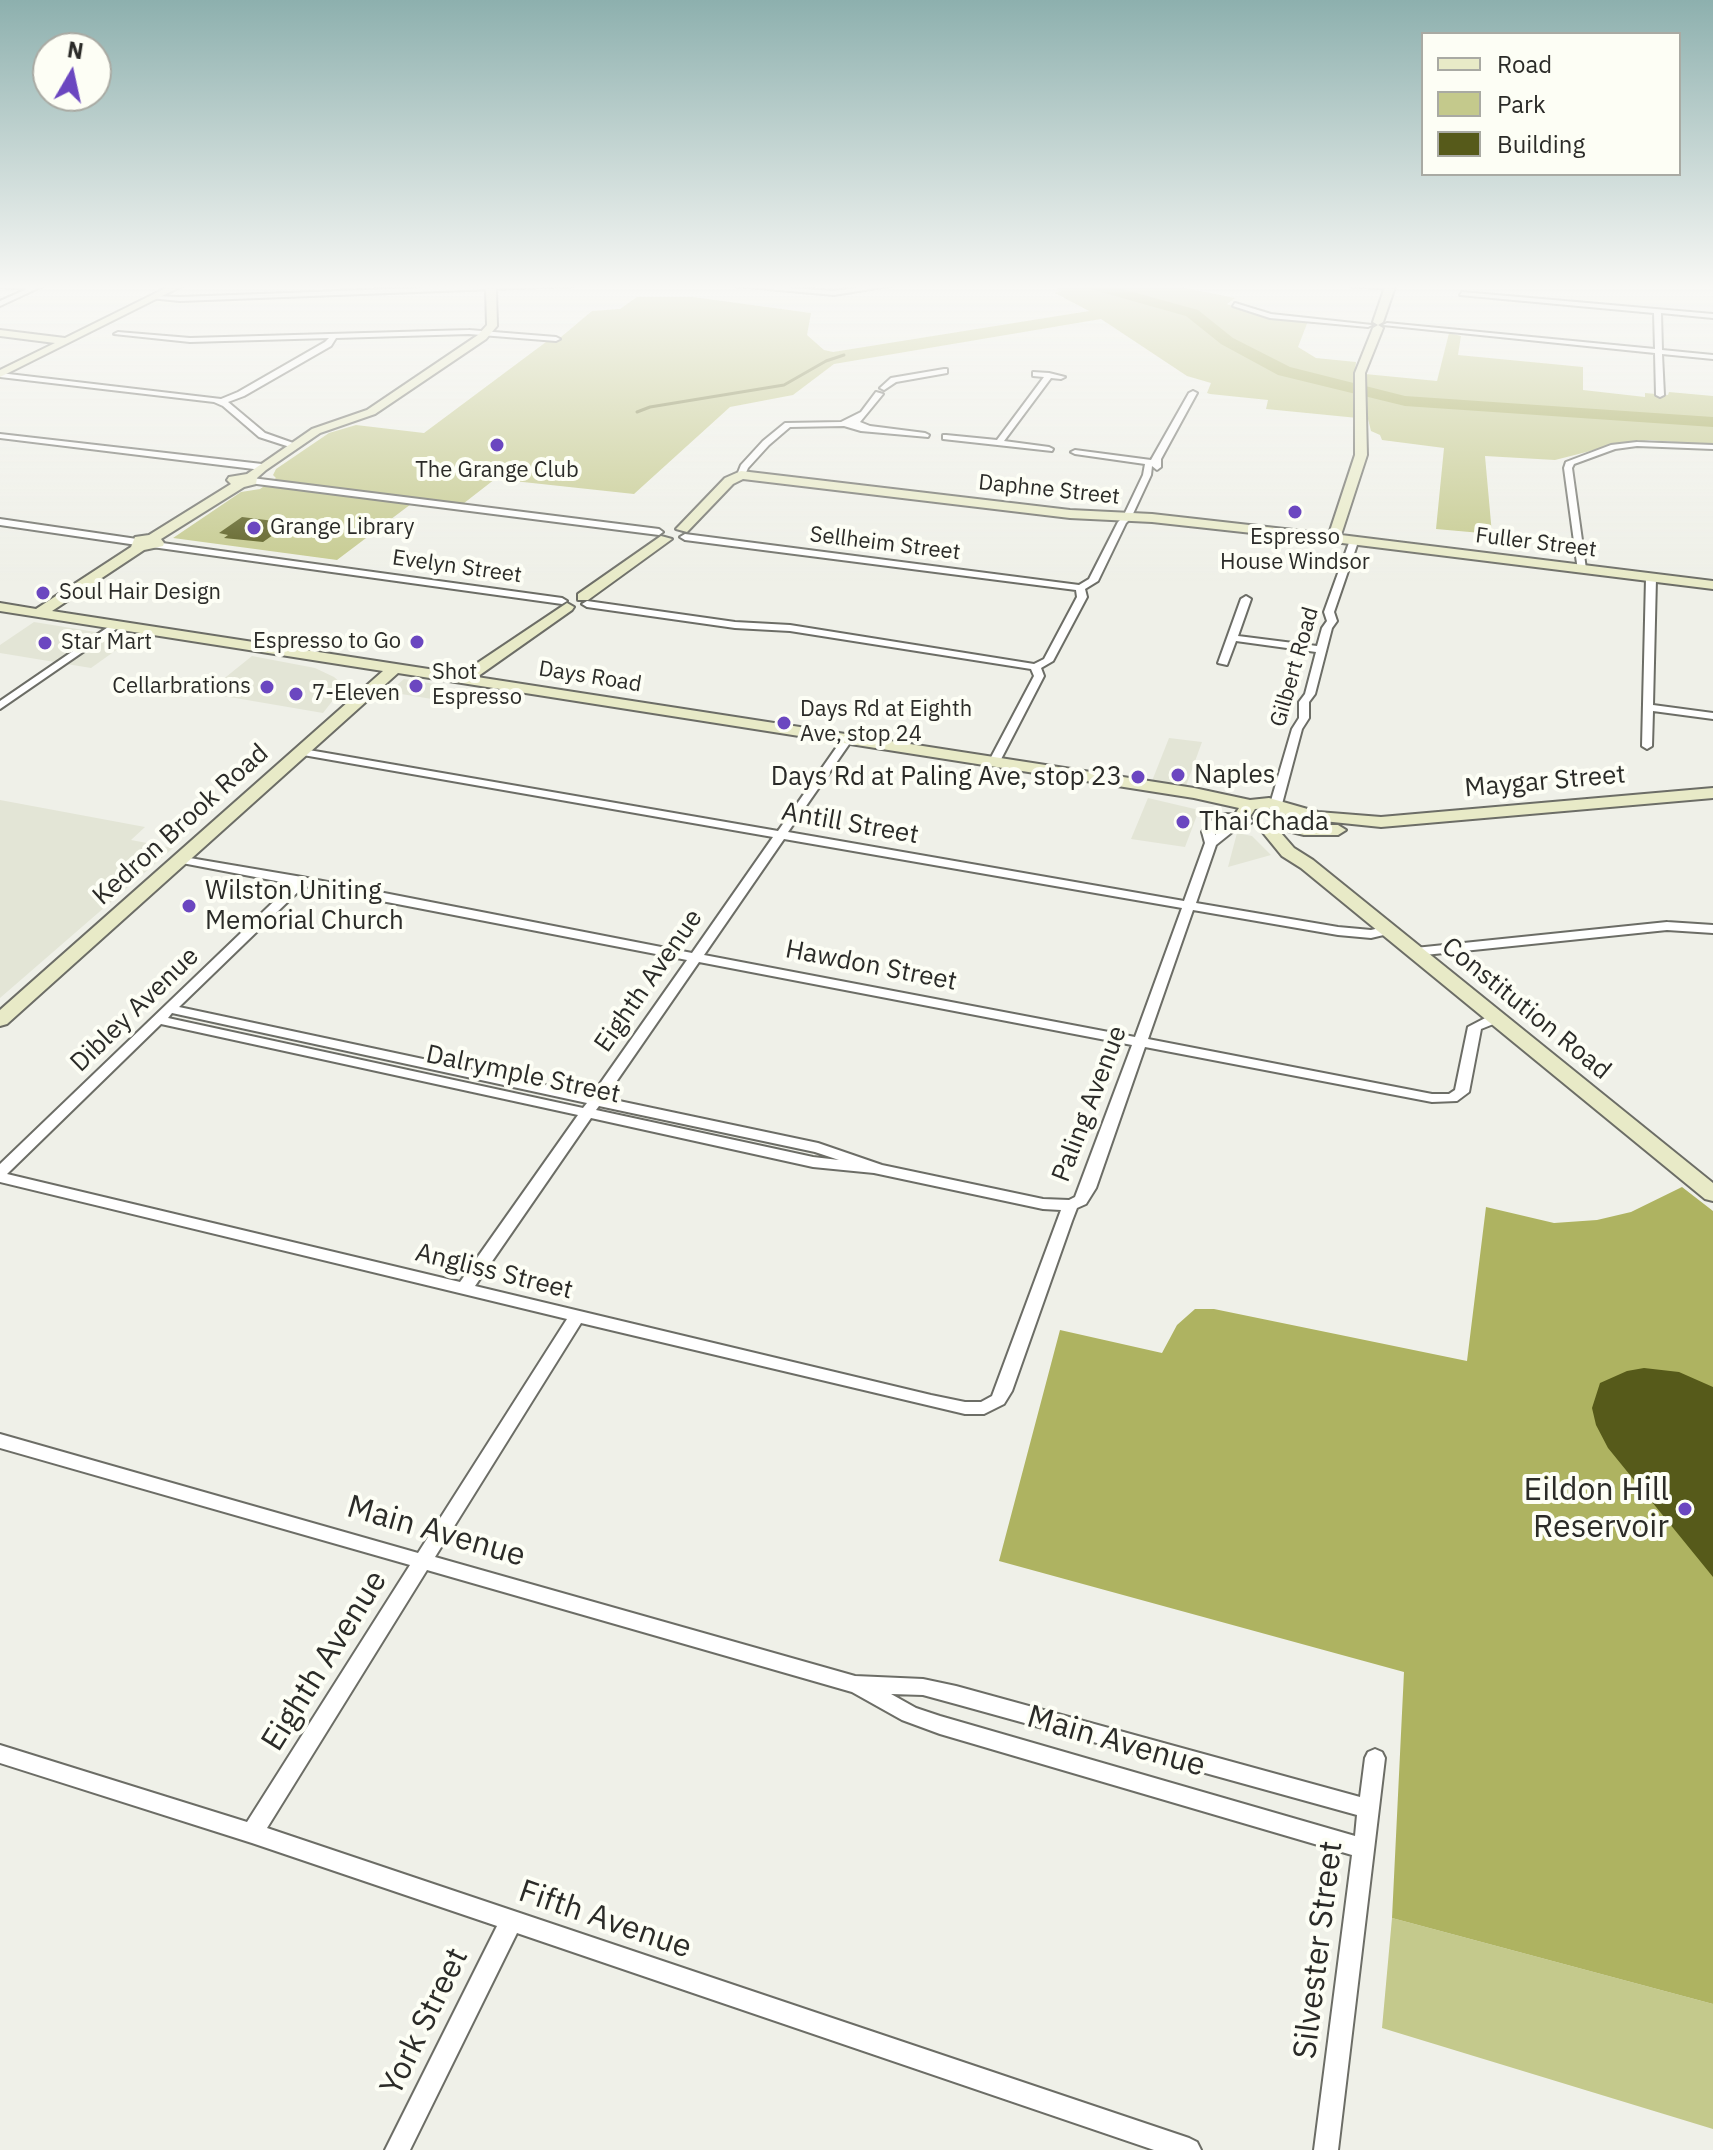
<!DOCTYPE html>
<style>
body{margin:0}
#map{position:relative;width:1713px;height:2150px;overflow:hidden;background:#eff0e8;font-family:"IBM Plex Sans",sans-serif}
canvas{display:block}
.legend{position:absolute;left:1421px;top:32px;width:260px;height:144px;box-sizing:border-box;background:#fdfef5;border:2px solid #a9aaa3;margin:0;padding:10px 14px;list-style:none;font-size:24px;color:#2b2b28}
.legend li{display:flex;align-items:center;gap:16px;height:40px}
.legend b{width:40px;border:2px solid #a9aaa3}
.north{position:absolute;left:32px;top:32px;width:80px;height:80px;box-sizing:border-box;background:#fdfef5;border:2px solid #a9aaa3;border-radius:50%;rotate:9deg;font-size:22px;font-weight:700;line-height:32px;text-align:center;color:#2b2b28}
.north::after{content:'';display:block;margin:auto;width:28px;height:36px;background:#6b47c0;clip-path:polygon(50% 0,100% 100%,50% 72%,0 100%)}
</style>
<div id="map">
<canvas width="1713" height="2150"></canvas>
<ul class="legend">
<li><b style="height:10px;background:#e8eac7"></b>Road</li>
<li><b style="height:22px;background:#c4c98c"></b>Park</li>
<li><b style="height:22px;background:#565a1a"></b>Building</li>
</ul>
<div class="north">N</div>
</div>
<script>
const ctx = document.querySelector('canvas').getContext('2d');
ctx.lineJoin = 'round';
function fillPath(path, color) {
  ctx.fillStyle = color;
  ctx.fill(path, 'evenodd');
}
function poly(rows) {
  const path = new Path2D();
  for (const r of rows) {
    path.moveTo(r[0], r[1]);
    for (let i = 2; i < r.length; i += 2) path.lineTo(r[i], r[i + 1]);
  }
  return path;
}
function stroke(path, color, width, dash) {
  ctx.strokeStyle = color;
  ctx.lineWidth = width;
  ctx.lineCap = dash ? 'butt' : 'round';
  ctx.setLineDash(dash || []);
  ctx.stroke(path);
}
function write(font, color, halo, rows, align = 'center') {
  ctx.font = font + ' "IBM Plex Sans",sans-serif';
  ctx.lineWidth = 8;
  ctx.setLineDash([]);
  ctx.textBaseline = 'middle';
  ctx.strokeStyle = halo;
  ctx.fillStyle = color;
  for (const [text, x, y, turn = 0] of rows) {
    ctx.save();
    ctx.translate(x, y);
    ctx.rotate((+turn || 0) * Math.PI / 180);
    ctx.textAlign = isNaN(turn) ? turn : align;
    if (halo) ctx.strokeText(text, 0, 0);
    ctx.fillText(text, 0, 0);
    ctx.restore();
  }
}
fillPath(poly([
 [34,622,133,638,91,668,0,653,0,645],
 [252,656,315,668,334,677,341,683,341,690,323,713,206,693],
 [404,679,447,686,432,699,389,692],
 [1169,738,1202,742,1186,786,1152,781],
 [1148,798,1199,810,1185,847,1131,839],
 [0,800,145,827,131,840,173,848,0,998],
 [1237,833,1252,836,1271,855,1228,867]
]), '#e3e5d6');
fillPath(poly([
 [1052,284,1166,284,1235,298,1227,304,1259,316,1308,321,1298,347,1316,358,1356,362,1355,373,1437,381,1449,333,1461,336,1458,355,1583,367,1583,390,1645,397,1645,393,1668,395,1669,392,1713,396,1713,445,1649,440,1618,444,1555,460,1485,456,1492,534,1436,529,1444,448,1382,440,1380,435,1371,431,1368,419,1266,409,1268,400,1210,394,1207,393,1211,383,1187,376,1101,319,834,364,793,395,730,407,634,494,495,479,459,507,415,501,337,560,173,538,241,492,260,489,276,478,273,475,276,469,329,433,356,425,424,433,546,342,561,337,592,311,620,309,637,297,693,297,811,313,807,335,824,350,833,352,1089,311,1055,293,1061,291],
 [1392,1918,1713,2004,1713,2129,1382,2028]
]), '#c4c98c');
fillPath(poly([
 [1682,1187,1713,1211,1713,2004,1392,1918,1404,1672,999,1561,1060,1330,1162,1353,1177,1325,1195,1309,1214,1309,1467,1361,1486,1207,1554,1223,1597,1220,1631,1212]
]), '#aeb361');
stroke(poly([
 [637,412,650,407,784,385,826,361,844,355]
]), '#808349', 3);
fillPath(poly([
 [1080,284,1104,284,1198,310,1233,338,1290,367,1405,396,1713,417,1713,427,1405,406,1278,375,1221,344,1186,316,1083,287,1080,284]
]), '#a4a957');
fillPath(poly([
 [242,517,290,523,263,542,224,538,228,535,219,533],
 [1644,1368,1679,1372,1713,1387,1713,1577,1608,1448,1596,1425,1592,1408,1600,1383,1627,1371]
]), '#565a1a');
const street = poly([
 [0,284,34,286,47,284,0,306,0,301,27,289,0,287,0,284],
 [525,284,575,284,572,286,180,301,150,298,153,296,180,297,525,284],
 [733,284,834,291,885,284,901,284,834,295,736,286,733,284],
 [1347,284,1374,284,1393,287,1390,289,1350,286,1347,284],
 [1462,292,1713,314,1713,318,1661,313,1662,350,1713,355,1713,359,1662,354,1664,395,1660,397,1656,395,1655,353,1383,325,1387,323,1655,349,1654,313,1460,295,1462,292],
 [1235,303,1271,314,1372,325,1368,327,1270,318,1233,306,1235,303],
 [469,330,556,337,560,339,556,341,469,334,336,338,331,346,244,396,228,402,265,433,296,444,297,446,293,448,259,437,223,406,214,402,0,377,0,373,221,399,238,392,325,342,329,338,190,342,114,334,118,332,190,338,469,330],
 [944,369,947,369,947,373,896,382,884,390,880,388,891,378,944,369],
 [1033,372,1049,373,1065,377,1061,379,1051,378,1004,441,1049,447,1053,449,1052,451,943,439,943,435,946,435,997,440,1044,377,1033,376,1033,372],
 [1193,391,1197,393,1161,459,1161,467,1157,470,1152,466,1151,475,1131,518,1126,523,1098,581,1085,589,1087,597,1053,661,1041,668,1044,676,998,765,990,765,988,763,1034,676,1031,669,790,631,735,628,587,607,582,604,587,601,735,622,790,625,1034,664,1044,659,1077,597,1076,590,685,540,680,537,685,534,1079,585,1089,579,1118,522,1123,517,1143,475,1145,464,1075,454,1071,452,1075,450,1151,460,1189,393,1193,391],
 [876,392,883,394,860,422,870,426,925,433,929,435,928,437,861,431,844,426,790,427,769,445,748,468,744,477,737,475,741,465,763,441,785,423,841,422,861,412,876,392],
 [0,434,262,464,266,467,262,470,0,438,0,434],
 [1637,442,1713,445,1713,449,1637,446,1615,449,1574,464,1572,468,1586,569,1578,571,1564,468,1566,462,1611,445,1637,442],
 [252,478,659,529,663,532,659,535,249,483,249,479,252,478],
 [0,519,137,539,142,542,137,545,0,525,0,519],
 [1350,540,1358,542,1334,612,1337,621,1332,628,1315,694,1309,702,1309,718,1302,729,1282,804,1276,807,1272,806,1270,804,1292,729,1299,718,1299,702,1305,694,1316,652,1236,641,1227,665,1218,663,1241,599,1246,596,1251,599,1238,636,1317,646,1322,628,1327,621,1324,612,1350,540],
 [155,542,562,598,567,601,562,604,152,547,152,543,155,542],
 [1651,575,1656,578,1653,705,1713,713,1713,719,1653,711,1652,746,1647,749,1642,746,1646,578,1651,575],
 [114,623,122,625,0,709,0,701,114,623],
 [847,737,852,740,788,832,1184,901,1205,843,1202,832,1209,822,1224,814,1247,815,1253,821,1251,823,1236,829,1216,845,1196,903,1338,927,1371,930,1388,926,1394,930,1392,933,1371,938,1338,935,1193,910,1148,1039,1432,1094,1449,1094,1455,1090,1468,1027,1491,1015,1501,1015,1503,1018,1501,1021,1481,1029,1469,1092,1457,1101,1432,1102,1145,1047,1096,1188,1086,1204,1077,1208,1072,1221,1012,1391,1004,1404,984,1414,965,1414,581,1323,435,1557,855,1676,923,1679,956,1686,1360,1797,1365,1758,1368,1752,1375,1749,1382,1752,1385,1758,1338,2150,1314,2150,1352,1855,940,1734,902,1720,852,1692,427,1570,267,1828,1189,2138,1197,2142,1201,2150,1154,2150,517,1933,410,2150,385,2150,497,1926,252,1843,0,1763,0,1745,247,1822,410,1565,0,1448,0,1434,418,1553,567,1319,0,1182,0,1164,292,884,182,863,176,859,178,856,302,877,692,953,773,837,303,755,297,752,303,749,778,831,843,738,847,737],
 [1227,820,1238,820,1228,825,1215,835,1217,826,1227,820],
 [784,839,1182,908,1135,1037,704,955,784,839],
 [304,886,687,960,592,1095,179,1007,304,886],
 [699,962,1132,1045,1075,1197,1069,1200,1043,1199,882,1165,818,1143,605,1098,699,962],
 [172,1013,587,1103,583,1108,168,1018,172,1013],
 [161,1024,578,1115,460,1282,7,1174,161,1024],
 [599,1106,815,1152,839,1160,813,1157,596,1110,599,1106],
 [591,1118,813,1167,874,1173,1043,1209,1061,1210,992,1396,981,1402,965,1402,931,1395,475,1286,591,1118],
 [891,1694,923,1695,956,1704,1357,1815,1355,1836,940,1716,916,1708,891,1694],
 [1667,922,1713,925,1713,933,1667,930,1415,956,1409,952,1415,948,1667,922]
]);
const secondary = poly([
 [174,284,186,284,0,377,0,370,55,343,0,336,0,330,65,338,174,284],
 [1386,284,1396,284,1383,322,1378,325,1383,328,1365,373,1367,455,1341,535,1713,581,1713,589,1334,542,1152,522,1070,518,743,479,733,484,687,532,676,529,725,478,741,471,1070,510,1152,514,1329,534,1355,455,1355,373,1373,328,1378,325,1373,322,1386,284],
 [491,285,496,288,497,326,486,339,375,414,320,433,266,470,257,478,256,484,244,487,161,539,164,543,163,546,144,550,52,611,461,674,567,603,574,607,572,610,477,677,1194,788,1250,800,1269,798,1318,812,1381,817,1713,788,1713,798,1381,827,1294,818,1269,808,1255,809,1249,818,1243,819,1235,814,1239,808,1194,798,398,673,7,1024,0,1026,0,1010,383,671,0,611,0,603,36,609,131,547,135,537,149,535,231,484,227,480,229,477,247,474,312,429,367,410,478,335,487,325,486,288,491,285],
 [661,536,672,539,588,600,578,600,578,594,661,536],
 [1290,821,1305,825,1338,825,1346,830,1338,835,1304,835,1284,830,1282,826,1290,821],
 [1268,824,1274,825,1294,848,1313,860,1713,1183,1713,1201,1705,1199,1301,868,1282,856,1260,829,1268,824]
]);
stroke(street, '#6c6d66', 4);
stroke(secondary, '#6c6d66', 4);
fillPath(street, '#fff');
fillPath(secondary, '#e8eac7');
const sky = ctx.createLinearGradient(0, 0, 0, 585);
sky.addColorStop(0, '#8db0ae');
sky.addColorStop(0.49, '#f8f8f5');
sky.addColorStop(1, '#f8f8f500');
ctx.fillStyle = sky;
ctx.fillRect(0, 0, 1713, 585);
for (const [x, y, r, color] of [
 [497,445,8,"#6b47c0"],
 [1295,512,8,"#6b47c0"],
 [254,528,8,"#6b47c0"],
 [43,593,8,"#6b47c0"],
 [417,642,8,"#6b47c0"],
 [45,643,8,"#6b47c0"],
 [416,686,8,"#6b47c0"],
 [267,687,8,"#6b47c0"],
 [296,694,8,"#6b47c0"],
 [784,723,8,"#6b47c0"],
 [1178,775,8,"#6b47c0"],
 [1138,777,8,"#6b47c0"],
 [1183,822,8,"#6b47c0"],
 [189,906,8,"#6b47c0"],
 [1685,1509,8,"#6b47c0"]
]) {
  const dot = new Path2D();
  dot.arc(x, y, r, 0, 2 * Math.PI);
  ctx.fillStyle = color;
  ctx.fill(dot);
  stroke(dot, '#fdfef5', 3);
}
write('22px', '#2b2b28', '#fdfef5', [
 ["The Grange Club",497,471,"center"],
 ["Grange Library",270,528],
 ["Espresso",1295,538,"center"],
 ["House Windsor",1295,563,"center"],
 ["Soul Hair Design",59,593],
 ["Espresso to Go",401,642,"right"],
 ["Star Mart",61,643],
 ["Shot",432,673],
 ["Espresso",432,698],
 ["Cellarbrations",251,687,"right"],
 ["7-Eleven",312,694],
 ["Days Rd at Eighth",800,710],
 ["Ave, stop 24",800,735]
], 'left');
write('22px', '#2b2b28', '#fdfef5', [
 ["Daphne Street",1049,490,6],
 ["Fuller Street",1536,543,7],
 ["Sellheim Street",885,544,7],
 ["Evelyn Street",457,567,8],
 ["Gilbert Road",1295,667,-74],
 ["Days Road",590,677,9]
]);
write('26px', '#2b2b28', '#fdfef5', [
 ["Naples",1194,775],
 ["Days Rd at Paling Ave, stop 23",1122,777,"right"],
 ["Thai Chada",1199,822],
 ["Wilston Uniting",205,891],
 ["Memorial Church",205,921]
], 'left');
write('26px', '#2b2b28', '#fdfef5', [
 ["Maygar Street",1545,782,-5],
 ["Antill Street",850,824,10],
 ["Kedron Brook Road",181,825,-42],
 ["Hawdon Street",871,966,11],
 ["Eighth Avenue",649,981,-55],
 ["Constitution Road",1526,1009,39],
 ["Dibley Avenue",135,1010,-44],
 ["Dalrymple Street",523,1075,12],
 ["Paling Avenue",1090,1104,-69],
 ["Angliss Street",494,1272,14]
]);
write('32px', '#2b2b28', '#fdfef5', [
 ["Eildon Hill",1669,1491],
 ["Reservoir",1669,1528]
], 'right');
write('32px', '#2b2b28', '#fdfef5', [
 ["Main Avenue",436,1532,16],
 ["Eighth Avenue",325,1661,-58],
 ["Main Avenue",1116,1742,16],
 ["Fifth Avenue",605,1920,19],
 ["Silvester Street",1319,1950,-83],
 ["York Street",425,2022,-64]
]);
</script>
